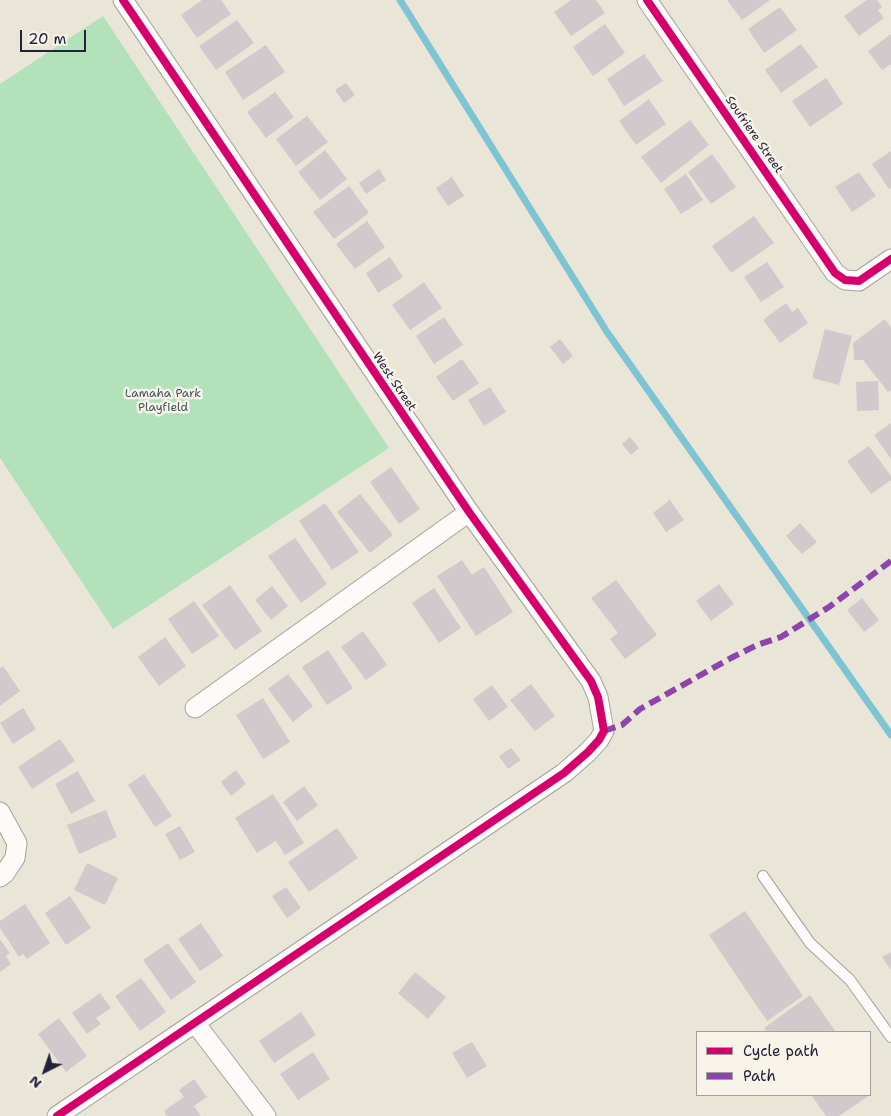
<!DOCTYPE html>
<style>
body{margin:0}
#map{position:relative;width:891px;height:1116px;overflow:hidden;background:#e9e6d8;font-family:"Shantell Sans",sans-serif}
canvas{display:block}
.legend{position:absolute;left:696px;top:1031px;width:175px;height:65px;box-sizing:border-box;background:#f7f3e8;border:1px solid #a29fa3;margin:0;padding:6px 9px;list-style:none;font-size:15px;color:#22223b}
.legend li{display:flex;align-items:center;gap:10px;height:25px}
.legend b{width:25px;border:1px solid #a29fa3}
.north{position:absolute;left:20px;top:1046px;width:50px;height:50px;-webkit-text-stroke:4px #f7f3e8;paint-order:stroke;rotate:221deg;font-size:14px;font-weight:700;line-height:20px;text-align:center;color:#22223b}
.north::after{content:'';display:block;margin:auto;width:18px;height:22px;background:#22223b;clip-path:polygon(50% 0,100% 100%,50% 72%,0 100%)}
.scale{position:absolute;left:20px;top:30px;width:66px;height:22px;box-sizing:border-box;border:2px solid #22223b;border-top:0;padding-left:6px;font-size:15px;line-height:18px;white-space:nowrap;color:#22223b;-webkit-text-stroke:4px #f7f3e8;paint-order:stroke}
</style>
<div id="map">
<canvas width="891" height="1116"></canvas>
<ul class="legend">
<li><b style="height:6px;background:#d6006c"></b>Cycle path</li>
<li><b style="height:6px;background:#8e44ad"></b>Path</li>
</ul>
<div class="north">N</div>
<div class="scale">20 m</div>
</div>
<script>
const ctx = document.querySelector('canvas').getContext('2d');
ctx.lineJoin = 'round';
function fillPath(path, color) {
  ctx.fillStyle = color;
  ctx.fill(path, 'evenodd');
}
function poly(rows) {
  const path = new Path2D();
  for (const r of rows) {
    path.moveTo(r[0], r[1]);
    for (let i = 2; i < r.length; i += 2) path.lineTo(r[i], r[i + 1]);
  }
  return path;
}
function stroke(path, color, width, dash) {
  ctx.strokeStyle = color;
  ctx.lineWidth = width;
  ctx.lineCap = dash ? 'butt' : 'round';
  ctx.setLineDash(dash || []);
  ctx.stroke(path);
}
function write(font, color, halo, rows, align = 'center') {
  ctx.font = font + ' "Shantell Sans",sans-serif';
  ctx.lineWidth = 5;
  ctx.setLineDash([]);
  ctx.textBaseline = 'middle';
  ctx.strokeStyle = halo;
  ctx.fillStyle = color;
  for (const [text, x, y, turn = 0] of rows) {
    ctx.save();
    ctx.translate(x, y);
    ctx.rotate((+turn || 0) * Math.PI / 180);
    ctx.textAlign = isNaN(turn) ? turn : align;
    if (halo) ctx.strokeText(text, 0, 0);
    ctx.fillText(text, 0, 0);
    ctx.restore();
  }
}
fillPath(poly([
 [103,16,389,448,113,629,0,458,0,84]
]), '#b2e1ba');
stroke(poly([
 [400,0,607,332,891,735]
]), '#7fc4d3', 7);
fillPath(poly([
 [202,0,221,0,231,14,197,38,181,15],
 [571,0,596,0,605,13,571,36,554,12],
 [727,0,770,0,742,20],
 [867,0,877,0,882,7,878,10,884,18,859,36,844,16],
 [780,7,797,30,764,53,748,29],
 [237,20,254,43,216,70,199,46],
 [605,24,625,53,593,76,573,47],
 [891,34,891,64,882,70,868,51],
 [801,44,818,67,781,93,765,70],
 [266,45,285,72,243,100,225,72],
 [644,54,663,81,624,106,607,79],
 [826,78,843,104,810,127,792,101],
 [346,83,355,95,344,103,335,90],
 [275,92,294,117,266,138,247,112],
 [649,99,666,124,636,145,619,121],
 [307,116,328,142,296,166,276,139],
 [690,120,709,145,661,183,641,157],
 [325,150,347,179,320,200,298,172],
 [891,151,891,188,889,189,872,164],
 [712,154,736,187,711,204,688,172],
 [379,169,386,180,366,194,359,183],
 [859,172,876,196,852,212,835,187],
 [686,174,703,200,681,214,664,189],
 [452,177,464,196,448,206,436,188],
 [349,186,369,213,334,239,313,212],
 [754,216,774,243,731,273,712,246],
 [367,221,385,247,355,269,336,244],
 [390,257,403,277,378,293,366,273],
 [767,262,784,287,761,302,744,277],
 [424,282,442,308,410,330,392,305],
 [786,303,792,312,798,308,808,323,780,343,763,320],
 [444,317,463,345,434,364,416,336],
 [885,319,891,328,891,390,888,392,863,360,854,360,853,343],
 [825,329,852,336,839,385,812,378],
 [560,339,573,356,563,364,550,347],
 [462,359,479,383,453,401,436,377],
 [878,381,879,410,857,411,856,382],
 [490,387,506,412,484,426,468,400],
 [891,423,891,459,874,435],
 [630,437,639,448,631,455,622,444],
 [869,446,891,476,891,480,871,494,847,461],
 [391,467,420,509,399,524,370,482],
 [360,494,393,535,370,553,337,512],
 [670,500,684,520,666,532,653,513],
 [325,503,359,552,332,570,299,521],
 [800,523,817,542,802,554,786,536],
 [295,538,327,584,301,603,268,556],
 [462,560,472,575,484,567,513,612,476,636,437,576],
 [616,580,657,635,625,659,610,639,618,633,591,598],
 [719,584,734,604,711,621,696,601],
 [230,585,262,631,235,650,202,605],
 [272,586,288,606,271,620,255,600],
 [434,588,461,628,439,643,412,603],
 [862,598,879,620,864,632,847,610],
 [194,601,219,636,192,654,168,619],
 [363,631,387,665,366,680,341,647],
 [165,637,186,666,159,686,138,657],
 [328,650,353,688,327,705,302,667],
 [3,666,20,691,0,706,0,668],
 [288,674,313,706,293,722,268,689],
 [531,684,555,716,535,731,510,700],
 [492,685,508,707,489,721,473,699],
 [263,698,290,742,263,759,236,715],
 [23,708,36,729,13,744,0,723],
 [60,739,75,761,32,789,18,767],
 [511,748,521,760,508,769,499,756],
 [236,770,246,784,231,796,221,782],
 [78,771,95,801,71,814,55,784],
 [144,774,172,816,155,827,128,785],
 [304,786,318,805,297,821,283,802],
 [273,794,304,843,285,855,276,841,257,853,235,818],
 [106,810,117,837,79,854,67,825],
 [180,826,195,852,180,860,165,834],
 [337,828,358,858,309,892,288,862],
 [87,863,118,878,105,905,74,890],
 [286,887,301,908,287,918,272,896],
 [70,896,91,928,66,945,45,913],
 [25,904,50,943,27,959,23,954,19,957,0,928,0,921],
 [745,911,803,996,767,1021,709,935],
 [201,923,223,956,200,971,178,939],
 [0,939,10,953,6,956,11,964,0,972],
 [168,943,196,982,171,1000,143,960],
 [891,952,891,970,882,957],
 [415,972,446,997,428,1019,398,993],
 [141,978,166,1012,140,1031,115,996],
 [100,993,111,1008,96,1018,101,1024,87,1034,72,1013],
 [810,995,836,1032,767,1032,764,1028],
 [301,1012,316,1035,274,1063,259,1041],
 [59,1018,87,1056,66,1072,38,1034],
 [472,1042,487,1066,467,1078,452,1053],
 [313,1052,330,1079,298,1100,280,1074],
 [194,1079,207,1097,194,1106,201,1116,167,1116,164,1111,184,1097,179,1090],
 [811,1095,870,1095,839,1116,826,1116]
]), '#d1c9cb');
const lane = poly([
 [763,876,810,943,850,980,891,1037]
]);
const street = poly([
 [647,0,835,273,845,280,859,281,891,259],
 [195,708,469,512],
 [0,812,17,843,15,858,5,873,0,877],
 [195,1023,266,1116],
 [57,1116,564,773,588,752,599,740,604,731,598,697,591,681,469,512,123,0]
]);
stroke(lane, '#a4a29d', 12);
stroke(street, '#a4a29d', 21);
stroke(lane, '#fcfbf9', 10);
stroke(street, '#fcfbf9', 19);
stroke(poly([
 [604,731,622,725,640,709,731,658,757,645,781,637,829,607,891,561]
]), '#8e44ad', 6, [12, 6]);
stroke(poly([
 [647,0,835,273,845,280,859,281,891,259],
 [57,1116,564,773,588,752,599,740,604,731,598,697,591,681,469,512,123,0]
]), '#d6006c', 8);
write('12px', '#22223b', '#f7f3e8', [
 ["Soufriere Street",754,135,55],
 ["West Street",394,382,56]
]);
write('12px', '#405a5a', '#f7f3e8', [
 ["Lamaha Park",163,394],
 ["Playfield",163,408]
]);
</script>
